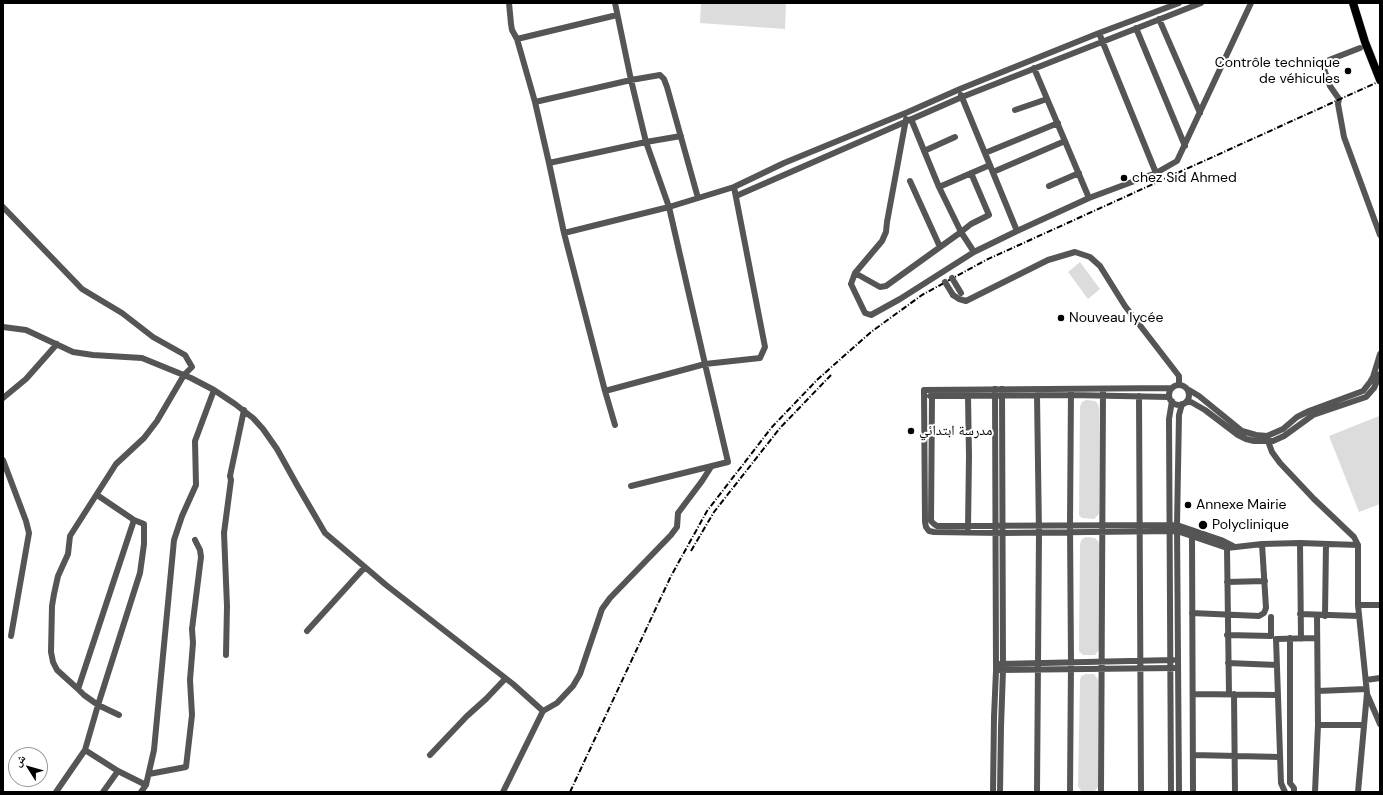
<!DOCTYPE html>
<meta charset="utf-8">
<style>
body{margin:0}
#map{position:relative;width:1383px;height:795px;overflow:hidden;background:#fff;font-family:"DM Sans","Noto Naskh Arabic",sans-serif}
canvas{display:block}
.frame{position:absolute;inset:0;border:4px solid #000;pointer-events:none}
.north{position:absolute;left:8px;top:747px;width:40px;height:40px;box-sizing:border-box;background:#fff;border:1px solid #999;border-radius:50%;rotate:307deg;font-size:11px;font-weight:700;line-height:16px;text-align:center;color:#000}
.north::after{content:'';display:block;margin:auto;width:14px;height:18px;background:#000;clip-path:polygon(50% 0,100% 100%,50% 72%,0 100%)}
</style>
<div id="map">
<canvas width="1383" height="795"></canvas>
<div class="frame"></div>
<div class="north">ش</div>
</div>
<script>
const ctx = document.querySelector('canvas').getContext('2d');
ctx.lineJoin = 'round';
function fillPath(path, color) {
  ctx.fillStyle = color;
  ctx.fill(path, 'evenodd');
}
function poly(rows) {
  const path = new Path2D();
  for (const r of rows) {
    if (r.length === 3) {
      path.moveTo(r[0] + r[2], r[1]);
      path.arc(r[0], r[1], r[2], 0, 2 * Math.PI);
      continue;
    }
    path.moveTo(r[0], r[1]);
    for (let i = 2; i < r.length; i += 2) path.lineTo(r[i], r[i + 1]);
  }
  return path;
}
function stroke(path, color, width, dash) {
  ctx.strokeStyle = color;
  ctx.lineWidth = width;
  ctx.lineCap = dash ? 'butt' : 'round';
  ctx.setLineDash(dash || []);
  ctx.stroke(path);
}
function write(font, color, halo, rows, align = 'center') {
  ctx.font = font + ' "DM Sans","Noto Naskh Arabic",sans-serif';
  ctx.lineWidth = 4;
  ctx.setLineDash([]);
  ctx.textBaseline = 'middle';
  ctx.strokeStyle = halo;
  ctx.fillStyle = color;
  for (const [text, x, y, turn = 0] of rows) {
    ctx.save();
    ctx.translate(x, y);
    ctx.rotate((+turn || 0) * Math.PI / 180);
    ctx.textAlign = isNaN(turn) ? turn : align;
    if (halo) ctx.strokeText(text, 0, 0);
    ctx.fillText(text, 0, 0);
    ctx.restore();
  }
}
fillPath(poly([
 [701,3,786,3,785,29,700,23],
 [1080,262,1100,289,1088,299,1068,272],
 [1086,400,1095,401,1098,404,1099,408,1099,514,1094,519,1082,518,1079,515,1080,407,1082,402],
 [1379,416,1380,504,1359,512,1329,436],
 [1086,537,1095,538,1098,541,1099,544,1099,650,1095,655,1083,655,1079,651,1079,649,1080,544,1082,539],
 [1086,674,1094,674,1097,678,1098,681,1098,787,1094,792,1082,792,1079,788,1078,786,1080,681,1081,676]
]), '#dcdcdc');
const major = poly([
 [1353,3,1365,42,1380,80]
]);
stroke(major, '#dbdbdb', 9);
stroke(poly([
 [509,3,511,24,512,30,517,39],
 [615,3,631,80,646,142,681,136],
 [1159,19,1200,113],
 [1136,28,1185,146],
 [1099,33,1156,173],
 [1360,48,1329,60,1325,64,1324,69,1330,86,1339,99,1338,104,1344,137,1380,235],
 [1034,68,1089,198],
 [961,95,1017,231,1089,198,1156,173,1177,161,1251,3],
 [535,102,631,80,660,75,664,79,667,87,698,198],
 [1015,110,1047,99],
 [906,119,887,222,886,232,882,241,855,273,851,284,865,313,871,315,900,299,974,252],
 [911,119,939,187,961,232,974,252,1017,231],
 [646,142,669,207,564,233,549,163,646,142],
 [924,151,955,137],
 [985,153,1058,123],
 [549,163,535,102,517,39,617,15],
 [993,172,1065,141],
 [910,181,940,247],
 [1049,186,1079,173],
 [734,187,765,347,760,358,705,364,669,207,734,187,784,163,908,112,960,89,1099,33,1179,3],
 [939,187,990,165],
 [736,196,962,97,1201,3],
 [3,207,82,289,122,313,153,337,185,355,192,367,184,375,157,421,144,438,116,464,70,536,68,554,58,576,54,594,52,606,51,652,53,662,57,670,78,689,84,695,98,705,119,715],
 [564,233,605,391,705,364,728,462,631,486],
 [855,273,880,287,886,286,961,232,971,224,989,215,971,173],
 [953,295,959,299,966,301,1048,260,1075,252,1090,257,1100,266,1125,306,1179,376,1179,384],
 [3,327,26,330,73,352,93,355,142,358,191,378,214,390,235,404,253,418,263,429,277,449,297,485,325,533,386,585,513,684,543,711,503,792],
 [1179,395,10],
 [1172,388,924,390,925,522,926,527,929,531,934,532,1002,533,1177,531,1227,548,1262,544,1266,608,1264,613,1259,616,1192,613],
 [1189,390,1199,396,1242,431,1256,435,1267,436,1283,429,1297,417,1309,411,1363,391,1370,382,1373,377,1380,354],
 [605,391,615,425],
 [930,396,1071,395,1169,397],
 [932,396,931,521,934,524,937,526,1177,525,1221,540,1233,546],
 [1139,396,1141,792],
 [3,398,26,379,57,344],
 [1186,402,1191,402,1205,410,1238,435,1246,439,1254,441,1273,441,1284,436,1313,415,1366,397,1374,388,1380,374],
 [1267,436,1268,441,1272,452,1280,463,1314,499,1354,537,1358,545,1358,605,1367,693,1358,792],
 [3,460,26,521,29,533,11,636],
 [968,528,969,456,968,396],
 [1192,536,1193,792],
 [1300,543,1301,639],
 [1262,544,1300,543,1358,545],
 [1227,548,1229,694],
 [1227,582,1265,581],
 [1358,605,1380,605],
 [1300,614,1359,616],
 [1325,616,1326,544],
 [307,631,365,567],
 [1227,635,1271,636,1271,617],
 [1290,638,1290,783,1294,788,1294,792],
 [226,655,227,606,224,533,231,480,230,476,244,410],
 [1228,663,1277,665],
 [1000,664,1173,660],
 [999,670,1174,668],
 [1366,680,1380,678],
 [78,689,134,520],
 [1318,691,1366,689],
 [1193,694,1278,695],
 [1234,694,1235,792],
 [1367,694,1380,724],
 [543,711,557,703,573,686,580,674,602,609,610,598,671,535,677,527,678,513,702,481,711,467],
 [1318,725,1364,725],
 [85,750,118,771,146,785],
 [430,755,467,716,486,699,505,679],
 [1193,755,1280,757],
 [149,774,186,767,192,715,190,680,193,643,192,629,201,557,200,550,195,540],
 [56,792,85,750,98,705,140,573,144,544,144,524,134,520,97,495],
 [103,792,118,771],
 [141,792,146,785,154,750,174,540,182,516,196,485,195,441,214,390],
 [993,792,994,717,996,671,995,389],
 [1000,792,1001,727,1003,670,1002,389],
 [1037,792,1039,533,1037,395],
 [1070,792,1071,662,1070,525,1071,389],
 [1101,792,1103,389],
 [1171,792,1169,419,1172,401],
 [1179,792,1177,525,1179,415,1182,404],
 [1285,792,1281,783,1276,639,1317,638],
 [1315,792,1318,725,1317,615]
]), '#555', 6);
stroke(major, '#000', 8);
stroke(poly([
 [691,551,714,512,780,428,831,375],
 [570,792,671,576,707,511,772,427,818,379,871,332,922,295,986,260,1380,81]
]), '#000', 2, [6, 2, 1, 2]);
stroke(poly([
 [952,278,961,293],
 [945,282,953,295]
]), '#555', 6);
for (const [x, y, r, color] of [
 [1348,71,4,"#000"],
 [1124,178,4,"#000"],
 [1061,318,4,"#000"],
 [911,431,4,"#000"],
 [1188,505,4,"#000"],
 [1203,525,5,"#000"]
]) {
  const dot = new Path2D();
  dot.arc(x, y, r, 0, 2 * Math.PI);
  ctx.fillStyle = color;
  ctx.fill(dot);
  stroke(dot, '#fff', 1.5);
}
write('14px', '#000', '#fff', [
 ["Contrôle technique",1340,63,"right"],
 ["de véhicules",1340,79,"right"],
 ["chez Sid Ahmed",1132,178],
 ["Nouveau lycée",1069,318],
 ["مدرسة ابتدائي",919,431],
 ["Annexe Mairie",1196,505],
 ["Polyclinique",1212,525]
], 'left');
</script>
